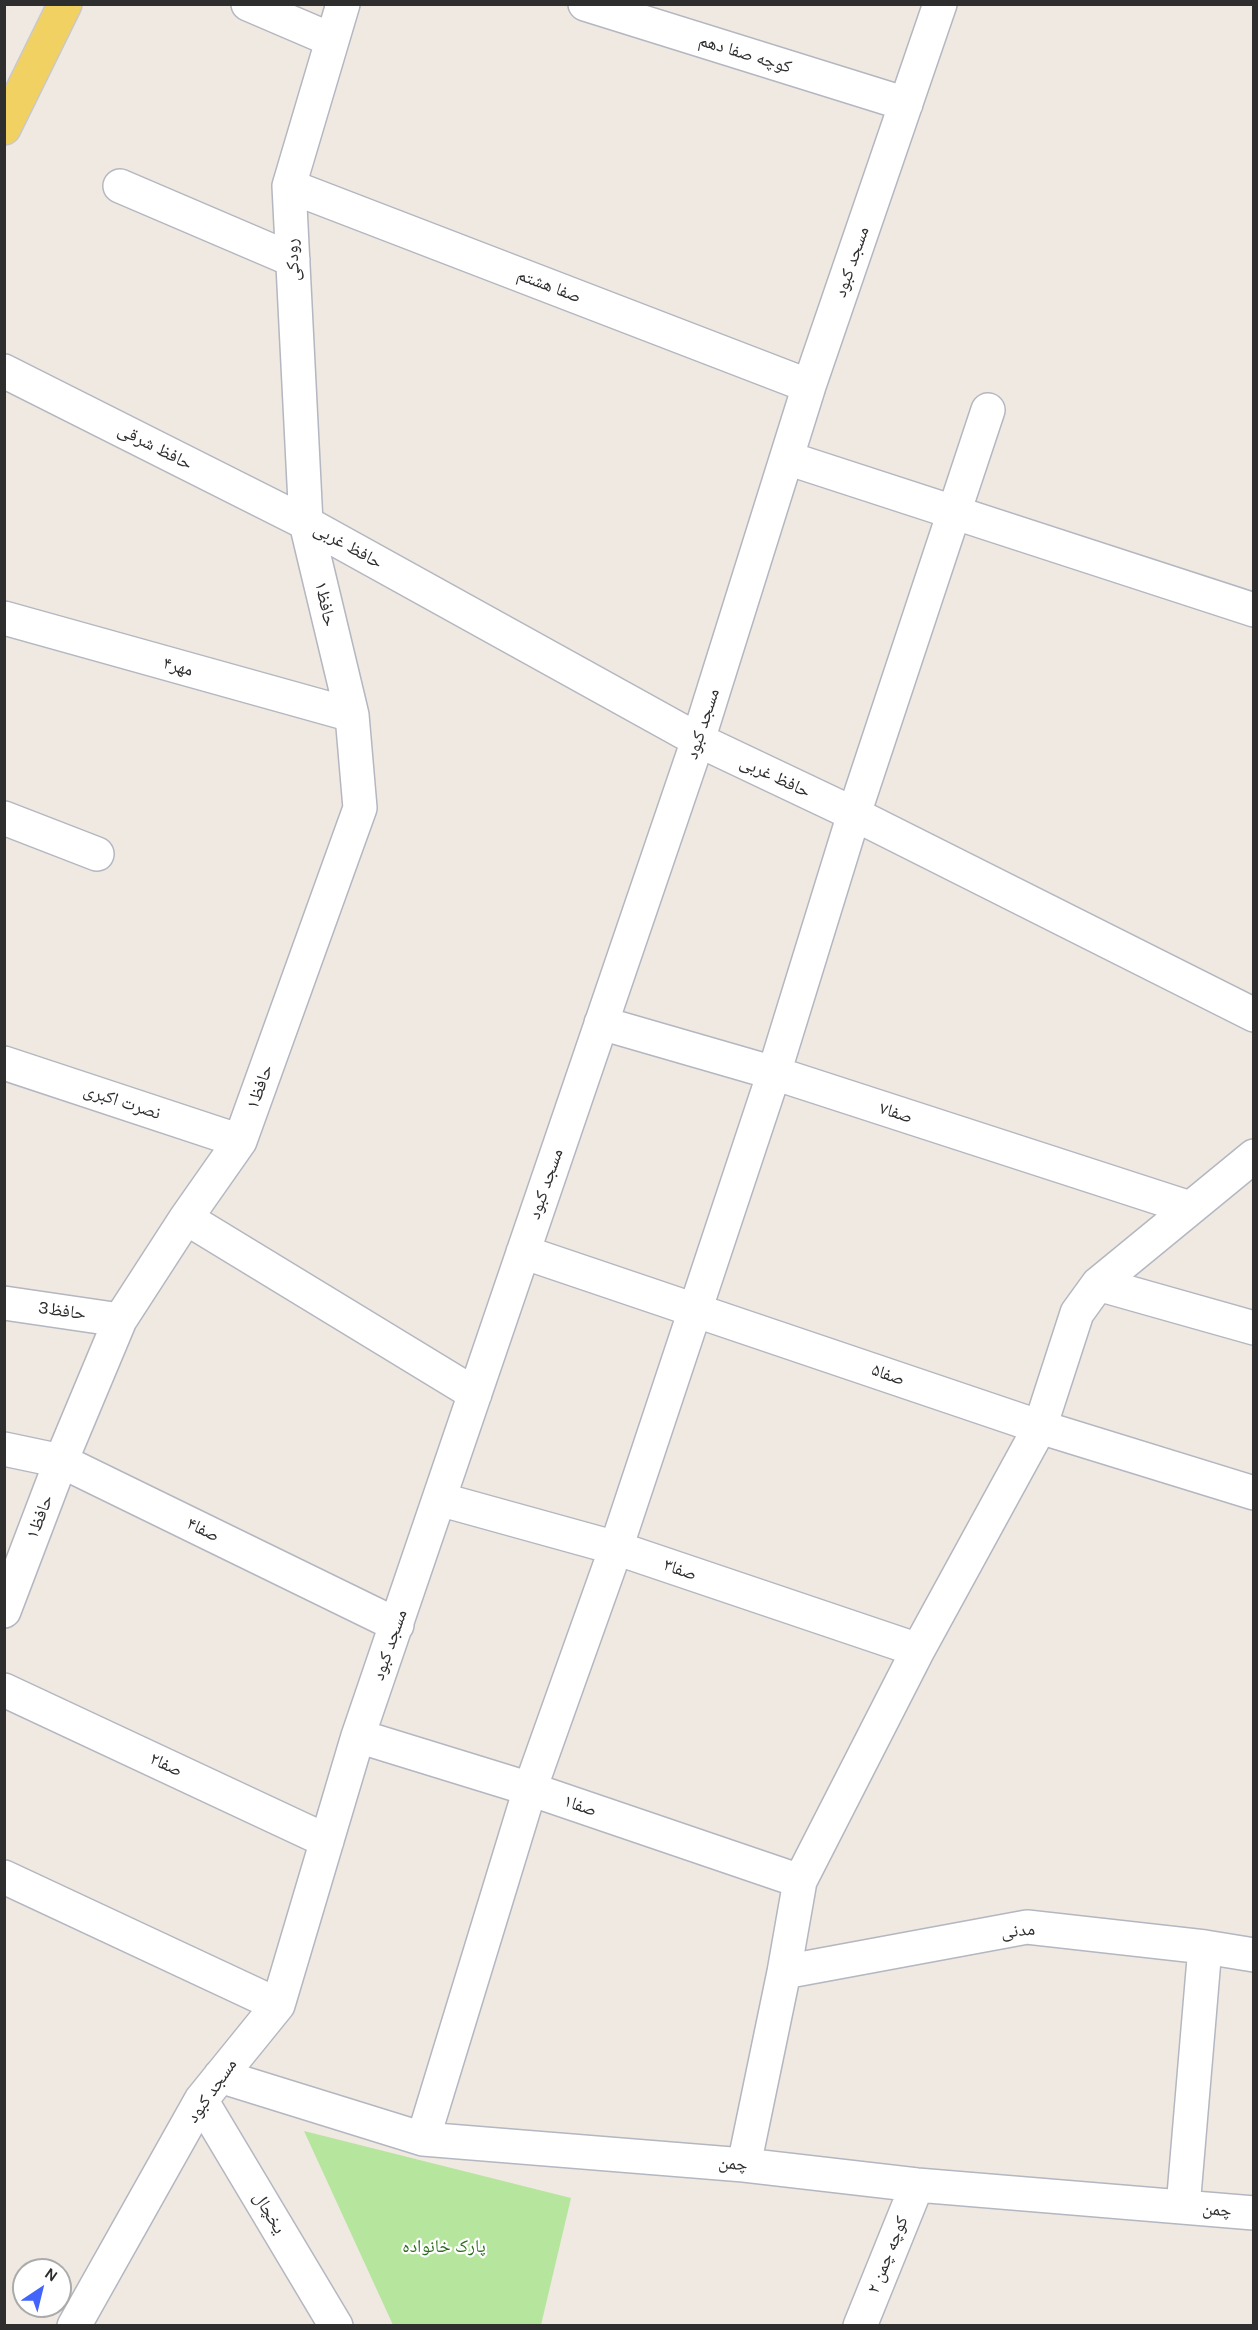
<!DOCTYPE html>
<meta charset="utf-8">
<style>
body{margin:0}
#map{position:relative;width:1258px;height:2330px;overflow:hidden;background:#efe9e1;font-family:Karla,sans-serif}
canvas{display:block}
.frame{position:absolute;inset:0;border:6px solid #2e2e2e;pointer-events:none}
.north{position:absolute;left:12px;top:2258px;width:60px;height:60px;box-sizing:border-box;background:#fff;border:2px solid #ababab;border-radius:50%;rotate:35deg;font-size:16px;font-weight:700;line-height:24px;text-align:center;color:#2e2e2e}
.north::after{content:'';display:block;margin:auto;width:21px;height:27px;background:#4264fb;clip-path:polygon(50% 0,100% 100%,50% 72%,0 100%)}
</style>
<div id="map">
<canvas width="1258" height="2330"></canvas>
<div class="frame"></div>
<div class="north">N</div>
</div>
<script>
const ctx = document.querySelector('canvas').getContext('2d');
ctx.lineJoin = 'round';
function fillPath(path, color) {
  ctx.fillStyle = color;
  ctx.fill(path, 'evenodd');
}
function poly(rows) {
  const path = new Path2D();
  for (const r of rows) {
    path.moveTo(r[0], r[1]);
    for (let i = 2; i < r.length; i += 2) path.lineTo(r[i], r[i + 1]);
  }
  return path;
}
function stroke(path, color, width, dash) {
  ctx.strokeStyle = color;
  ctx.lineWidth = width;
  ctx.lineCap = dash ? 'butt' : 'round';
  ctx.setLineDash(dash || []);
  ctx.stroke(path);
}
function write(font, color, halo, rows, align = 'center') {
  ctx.font = font + ' Karla,"Noto Naskh Arabic",sans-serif';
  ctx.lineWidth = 4.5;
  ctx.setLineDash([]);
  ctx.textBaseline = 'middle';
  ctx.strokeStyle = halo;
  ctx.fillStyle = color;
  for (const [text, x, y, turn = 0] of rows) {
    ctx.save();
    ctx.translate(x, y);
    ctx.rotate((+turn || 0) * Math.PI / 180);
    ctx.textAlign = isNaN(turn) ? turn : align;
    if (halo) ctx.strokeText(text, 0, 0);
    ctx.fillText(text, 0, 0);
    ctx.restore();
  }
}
fillPath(poly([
 [304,2131,571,2198,541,2325,393,2325]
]), '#b6e59e');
const minor = poly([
 [248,4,332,40],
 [585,4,906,104],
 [120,186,293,260],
 [289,186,809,386],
 [4,371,306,523,698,740,854,814,1254,1015],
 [787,458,1254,610],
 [4,618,352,715],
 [4,818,97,854],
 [601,1023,774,1073,1190,1208],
 [4,1063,240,1141],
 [186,1218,475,1394],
 [523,1252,1040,1427,1254,1493],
 [1098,1284,1254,1328],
 [4,1303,120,1320],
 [4,1449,61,1461,397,1625],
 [439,1499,616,1548,918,1650],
 [4,1611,61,1461,120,1320,186,1218,240,1141,360,808,352,715,306,523,289,186,343,4],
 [4,1690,327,1841],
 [358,1736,530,1789,800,1881],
 [4,1877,278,2005],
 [784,1972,1027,1927,1205,1947,1254,1955],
 [220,2076,423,2139,744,2165,917,2185,1254,2213],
 [201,2100,336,2326],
 [423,2139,530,1789,616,1548,774,1073,854,814,988,410],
 [744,2165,784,1972,800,1881,918,1650,1040,1427,1077,1313,1098,1284,1254,1156],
 [1183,2207,1205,1947],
 [74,2326,201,2100,278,2005,358,1736,698,740,809,386,940,4],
 [860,2326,917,2185]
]);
const major = poly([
 [4,128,65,4]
]);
stroke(minor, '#b4b7c1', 36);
stroke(major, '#c9c9c9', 36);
stroke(minor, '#fff', 33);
stroke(major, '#f2d163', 33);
write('18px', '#2e2e2e', '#fff', [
 ["کوچه صفا دهم",745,54,17],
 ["رودکی",293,260,-93],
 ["مسجد کبود",852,262,-71],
 ["صفا هشتم",549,286,21],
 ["حافظ شرقی",155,447,27],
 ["حافظ غربی",348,546,29],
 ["حافظ۱",325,604,77],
 ["مهر۴",178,667,16],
 ["مسجد کبود",703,724,-72],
 ["حافظ غربی",775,777,25],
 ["حافظ۱",260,1087,-70],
 ["نصرت اکبری",122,1102,18],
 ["صفا۷",896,1113,18],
 ["مسجد کبود",546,1184,-71],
 ["حافظ3",62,1311,8],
 ["صفا۵",888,1375,19],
 ["حافظ۱",40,1517,-69],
 ["صفا۴",203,1530,26],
 ["صفا۳",680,1570,19],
 ["مسجد کبود",390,1645,-71],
 ["صفا۲",166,1765,25],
 ["صفا۱",580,1806,19],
 ["مدنی",1018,1931,-5],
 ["مسجد کبود",212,2091,-55],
 ["چمن",733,2164,5],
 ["چمن",1217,2210,5],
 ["یخچال",269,2213,59],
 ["کوچه چمن ۲",888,2255,-68]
]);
write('18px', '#2c6e1b', '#fff', [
 ["پارک خانواده",444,2247]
]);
</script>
